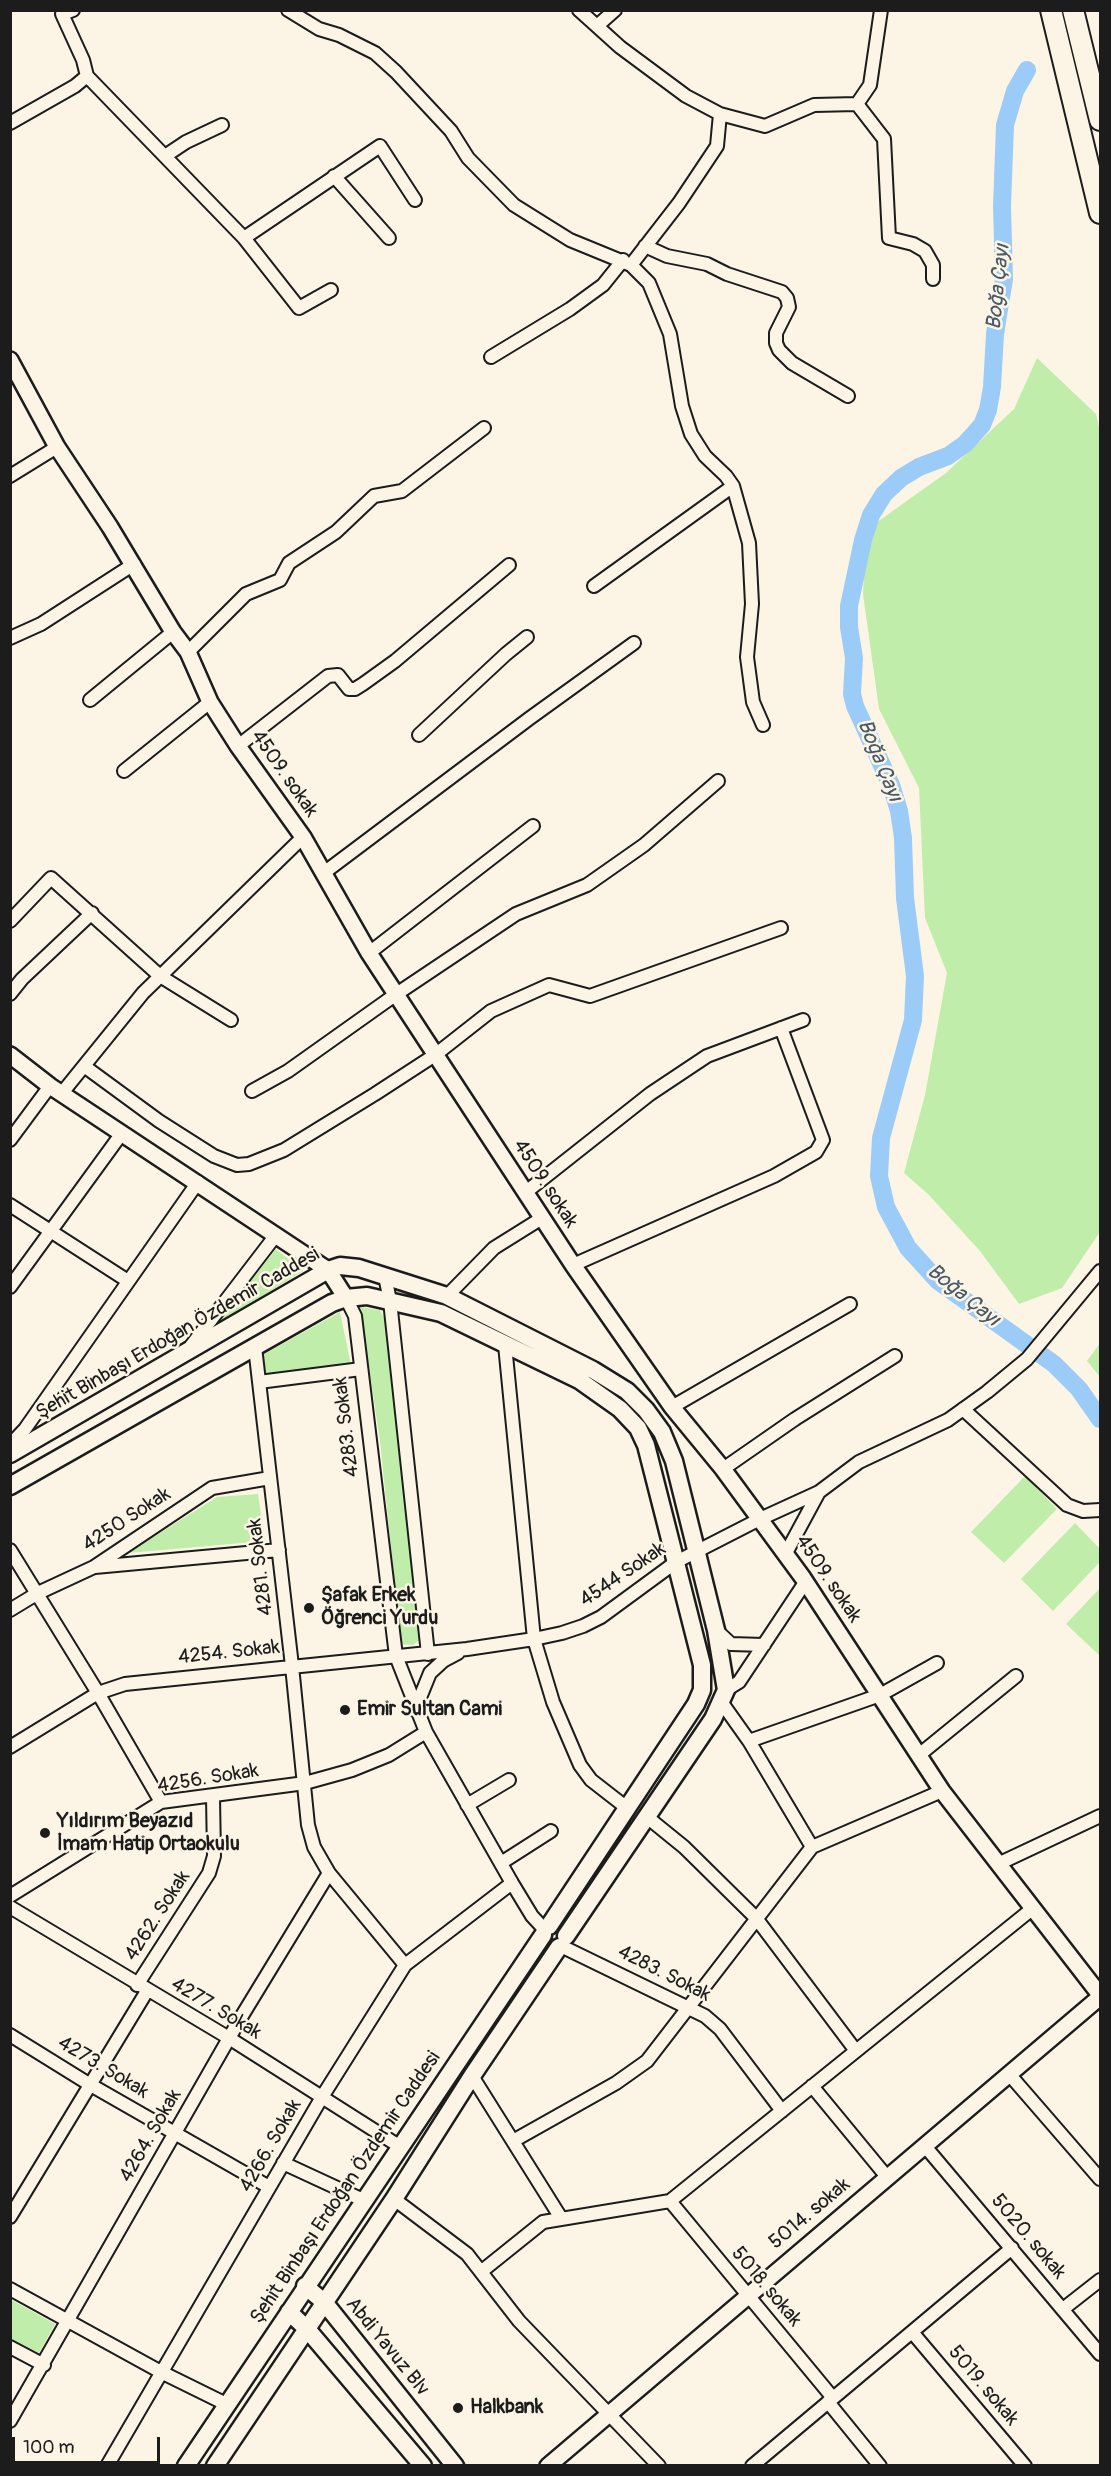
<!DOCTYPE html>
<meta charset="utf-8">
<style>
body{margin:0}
#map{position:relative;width:1111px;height:2476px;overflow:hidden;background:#fcf5e5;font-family:Pangolin,sans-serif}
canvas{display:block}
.frame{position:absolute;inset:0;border:12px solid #1c1c1c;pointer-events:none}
.scale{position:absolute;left:12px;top:2437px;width:148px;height:27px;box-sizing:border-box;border:3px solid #1c1c1c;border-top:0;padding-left:8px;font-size:18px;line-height:21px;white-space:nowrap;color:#1c1c1c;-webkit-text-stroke:4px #fcf5e5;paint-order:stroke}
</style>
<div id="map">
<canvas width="1111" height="2476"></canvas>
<div class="frame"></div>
<div class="scale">100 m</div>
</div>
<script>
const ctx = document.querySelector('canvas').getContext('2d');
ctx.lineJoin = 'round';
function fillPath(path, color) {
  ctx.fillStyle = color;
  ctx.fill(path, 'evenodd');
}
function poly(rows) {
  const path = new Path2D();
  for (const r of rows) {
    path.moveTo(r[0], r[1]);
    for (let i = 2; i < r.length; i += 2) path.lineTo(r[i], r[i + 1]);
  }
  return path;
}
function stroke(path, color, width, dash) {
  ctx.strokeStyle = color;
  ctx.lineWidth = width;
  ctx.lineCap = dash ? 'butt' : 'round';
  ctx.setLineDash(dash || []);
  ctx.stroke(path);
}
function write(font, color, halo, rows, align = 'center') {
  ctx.font = font + ' Pangolin,sans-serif';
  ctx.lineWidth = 5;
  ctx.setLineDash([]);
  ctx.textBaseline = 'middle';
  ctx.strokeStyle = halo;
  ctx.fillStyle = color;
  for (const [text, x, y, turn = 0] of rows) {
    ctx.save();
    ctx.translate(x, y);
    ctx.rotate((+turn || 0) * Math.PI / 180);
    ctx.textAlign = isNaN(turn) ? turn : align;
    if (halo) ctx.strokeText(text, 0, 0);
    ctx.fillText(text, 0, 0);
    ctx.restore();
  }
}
fillPath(poly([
 [1037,358,1096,414,1100,431,1100,1232,1062,1288,1019,1304,980,1251,929,1195,904,1173,925,1095,947,973,925,918,919,788,879,709,863,594,866,530,946,473,1014,409],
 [276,1249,303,1271,218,1323],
 [360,1307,380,1310,387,1324,419,1640,413,1645,401,1644,380,1441],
 [340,1312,351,1365,268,1375,264,1372,260,1359,264,1354],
 [1100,1343,1100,1377,1087,1361],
 [1025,1476,1057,1509,1004,1563,971,1532],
 [258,1494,265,1541,128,1553,217,1497],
 [1075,1523,1100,1549,1100,1562,1053,1611,1021,1579],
 [1100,1588,1100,1654,1099,1655,1066,1624],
 [10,2299,55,2324,39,2353,11,2339]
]), '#c1edaa');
stroke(poly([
 [1027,70,1015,91,1005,125,1002,206,1004,279,995,334,992,387,988,410,982,425,965,444,948,456,919,467,901,478,884,494,871,515,863,540,849,606,849,627,854,658,852,694,855,706,891,785,899,811,903,838,905,898,915,976,913,1020,881,1138,879,1176,886,1207,908,1248,938,1281,1054,1364,1079,1389,1100,1419]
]), '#9bccf8', 18);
const minor = poly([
 [288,10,319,29,339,35,375,53,396,72,451,131,468,158,514,205,570,240,631,265,649,283,670,334,682,406,691,434,705,456,726,476,733,486,749,543,752,604,747,657,753,702,763,725],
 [579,10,620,47,686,96,720,114,765,126,814,105,857,104,870,85,881,10],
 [597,26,615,10],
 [87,76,244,238,299,308,331,290],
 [857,104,884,139,889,238,913,244,925,251,933,265,933,279],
 [10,123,75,86,87,76,83,60,62,14,73,10],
 [165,156,186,142,222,125],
 [334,176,389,238],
 [244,238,380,146,415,200],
 [645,246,667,256,707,264,727,274,782,292,787,298,789,307,776,333,776,343,779,350,792,363,848,396],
 [631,265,679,203,717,146,720,114],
 [491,357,570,309,603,285,623,260],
 [10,476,57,447],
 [594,586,733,486],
 [10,638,41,624,134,564],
 [188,652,246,594,280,580,289,563,336,532,374,496,402,491,484,428],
 [90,700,173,632],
 [419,735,506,654,527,637],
 [238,746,328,676,338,675,349,689,355,689,363,684,395,661,509,565],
 [124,771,210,702],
 [325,872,530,718,634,643],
 [10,921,51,878,160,976,231,1020],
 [369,953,533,826],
 [10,994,22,979,92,913],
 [84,1066,159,1121,214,1156,237,1165,249,1164,284,1150,375,1094,435,1055,491,1011,549,985,590,996,781,928],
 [252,1091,288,1071,395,995,516,914,587,885,644,845,718,781],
 [62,1093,143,993,303,837],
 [10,1140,50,1086],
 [526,1192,650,1094,707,1056,803,1020],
 [10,1205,128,1281],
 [573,1265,774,1176,816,1152,823,1140,781,1028],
 [385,1276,390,1301,428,1654],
 [10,1287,122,1133],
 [447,1296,494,1248,542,1218],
 [346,1298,355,1316,396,1656,426,1732,512,1883,532,1916,545,1930],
 [505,1345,534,1639,553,1702,580,1765,591,1780,627,1808],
 [191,1346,276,1235],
 [255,1347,292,1666,308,1825,314,1847,329,1873,405,1965],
 [259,1382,361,1369],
 [672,1407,850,1304],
 [963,1409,1067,1505,1083,1511,1100,1510],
 [10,1445,25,1429,198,1182],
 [723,1469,795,1419,895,1356],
 [10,1550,98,1693,161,1802],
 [786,1553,819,1492],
 [95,1567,279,1550],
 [10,1610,38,1593,94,1567,212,1488,270,1478],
 [716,1630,731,1644,764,1645],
 [726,1690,739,1682,806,1581],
 [722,1703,749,1741,812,1847],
 [415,1710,430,1673,443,1661,458,1653],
 [749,1741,880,1695,937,1663],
 [10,1747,98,1693,125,1684,467,1649,534,1639,562,1633,583,1626,601,1617,676,1562,760,1519,819,1492,859,1462,948,1420,987,1392,1027,1359,1100,1271],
 [919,1755,1016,1676],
 [467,1805,509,1780],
 [647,1817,684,1847,756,1918,856,2051],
 [501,1863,551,1831],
 [998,1864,1100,1816],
 [10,1896,161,1802,305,1783,352,1770,389,1755,426,1732],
 [10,1907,229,2038,399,2146],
 [561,1946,705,2016,720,2029,782,2111],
 [137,1985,209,1873,214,1856,213,1797],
 [10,2035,89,2084,269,2187],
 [1009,2074,1100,2179],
 [472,2076,561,2218],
 [812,2086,887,2177],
 [513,2141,616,2083,647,2061,812,1847,942,1791],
 [924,2145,1100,2354],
 [283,2163,363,2200],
 [394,2199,467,2254,519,2321,659,2466],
 [670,2201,833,2398],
 [10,2217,147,1991],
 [482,2271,543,2222,670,2201,1032,1909],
 [10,2289,161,2372,226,2404],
 [1063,2309,1100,2280],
 [912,2332,1025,2466],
 [10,2347,44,2365],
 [828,2402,880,2466],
 [10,2421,240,2019,329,1873],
 [107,2466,322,2097,405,1965,512,1883],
 [752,2466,1012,2248]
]);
const tertiary = poly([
 [10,360,57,447,110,527,173,632,188,652,210,702,238,746,303,837,369,953,573,1265,672,1407,723,1469,803,1578,942,1791,1100,1995],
 [10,1055,50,1086,328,1270,346,1298],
 [548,2466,1100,1997]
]);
const secondary = poly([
 [10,1454,328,1270,340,1266,359,1268,447,1296,593,1370,627,1391,646,1410,662,1432,674,1461,716,1630,726,1690,713,1719,566,1936],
 [10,1486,332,1303,346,1298,367,1296,441,1313,579,1380,620,1409,638,1428,646,1445,702,1665,702,1690,696,1704,549,1926],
 [305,2286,324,2302,455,2466],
 [289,2312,307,2329,423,2466],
 [186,2466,543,1935],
 [215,2466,394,2199,472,2076,559,1947]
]);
const trunk = poly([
 [1051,10,1100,213],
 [1073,10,1100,120]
]);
stroke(minor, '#1c1c1c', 16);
stroke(tertiary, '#1c1c1c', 20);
stroke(secondary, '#1c1c1c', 21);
stroke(trunk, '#1c1c1c', 24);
stroke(minor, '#fcf5e5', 12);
stroke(tertiary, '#fcf5e5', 15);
stroke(secondary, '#fcf5e5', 16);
stroke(trunk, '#fcf5e5', 20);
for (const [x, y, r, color] of [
 [309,1608,6,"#1c1c1c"],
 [345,1710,6,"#1c1c1c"],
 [45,1833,6,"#1c1c1c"],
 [458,2408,6,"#1c1c1c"]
]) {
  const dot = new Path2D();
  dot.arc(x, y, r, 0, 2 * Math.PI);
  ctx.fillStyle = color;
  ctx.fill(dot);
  stroke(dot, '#fcf5e5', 2);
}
write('20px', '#1c1c1c', '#fcf5e5', [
 ["4509. sokak",284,774,55],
 ["4509. sokak",545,1184,57],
 ["Şehit Binbaşı Erdoğan Özdemir Caddesi",178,1334,-30],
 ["4283. Sokak",347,1427,-97],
 ["4250 Sokak",127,1520,-33],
 ["4281. Sokak",261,1567,-97],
 ["4544 Sokak",623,1575,-34],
 ["4509. sokak",828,1579,56],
 ["4254. Sokak",229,1653,-6],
 ["4256. Sokak",208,1779,-9],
 ["4262. Sokak",158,1916,-57],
 ["4283. Sokak",664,1974,27],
 ["4277. Sokak",216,2009,31],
 ["4273. Sokak",103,2068,31],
 ["4264. Sokak",151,2136,-60],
 ["4266. Sokak",271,2146,-60],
 ["Şehit Binbaşı Erdoğan Özdemir Caddesi",346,2188,-56],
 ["5014. sokak",810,2214,-40],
 ["5020. sokak",1028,2237,50],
 ["5018. sokak",766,2287,50],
 ["Abdi Yavuz Blv",387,2347,51],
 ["5019. sokak",983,2386,50]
]);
write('bold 20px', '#1c1c1c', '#fcf5e5', [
 ["Şafak Erkek",321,1596],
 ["Öğrenci Yurdu",321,1619],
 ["Emir Sultan Cami",357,1710],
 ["Yıldırım Beyazıd",57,1822],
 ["İmam Hatip Ortaokulu",57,1845],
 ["Halkbank",470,2408]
], 'left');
write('italic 21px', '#485a69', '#fcf5e5', [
 ["Boğa Çayı",999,287,-84],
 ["Boğa Çayı",879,761,68],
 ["Boğa Çayı",963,1296,39]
]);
</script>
